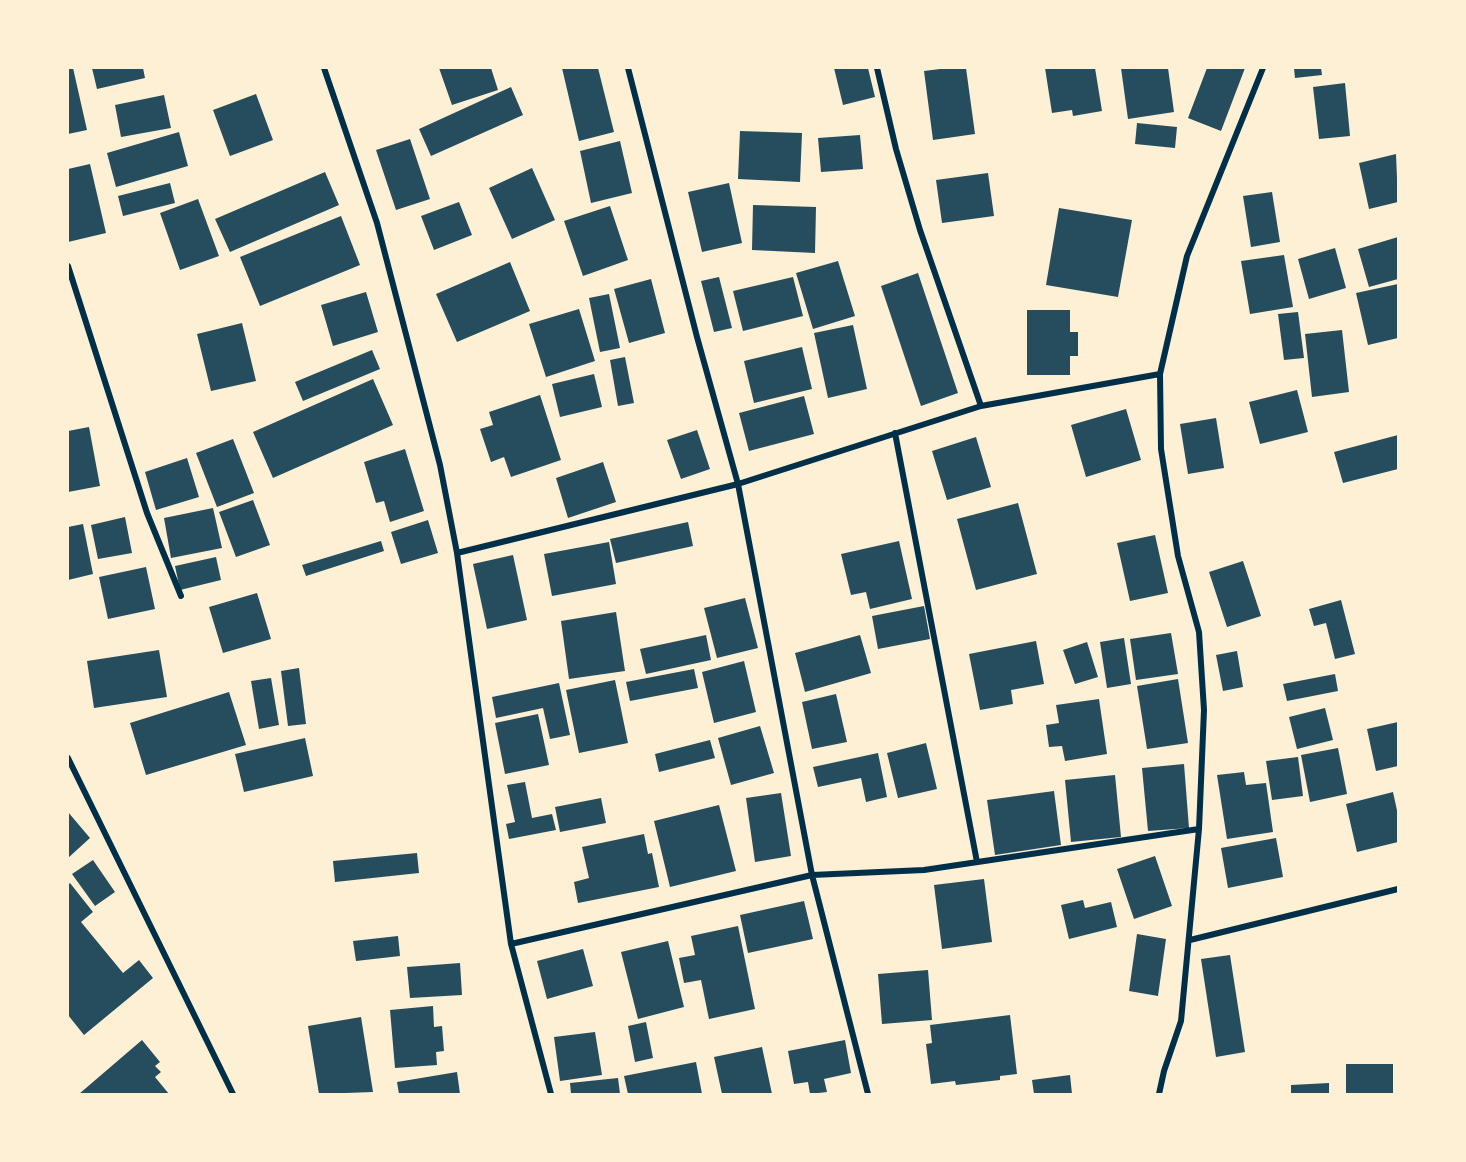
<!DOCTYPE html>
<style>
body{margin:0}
#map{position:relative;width:1466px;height:1162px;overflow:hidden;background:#fdf0d5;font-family:"IBM Plex Sans",sans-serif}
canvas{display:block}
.frame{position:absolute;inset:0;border:69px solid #fdf0d5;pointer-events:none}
</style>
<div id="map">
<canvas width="1466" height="1162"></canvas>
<div class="frame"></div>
</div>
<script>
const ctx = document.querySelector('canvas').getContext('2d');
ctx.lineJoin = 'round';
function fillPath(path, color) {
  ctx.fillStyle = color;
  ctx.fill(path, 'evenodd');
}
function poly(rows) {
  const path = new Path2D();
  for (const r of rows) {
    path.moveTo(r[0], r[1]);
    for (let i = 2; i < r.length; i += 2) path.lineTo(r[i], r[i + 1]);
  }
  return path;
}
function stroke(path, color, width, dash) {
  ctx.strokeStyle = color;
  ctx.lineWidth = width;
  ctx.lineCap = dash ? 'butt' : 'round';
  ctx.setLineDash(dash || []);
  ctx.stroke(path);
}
fillPath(poly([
 [68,68,73,68,87,130,68,134],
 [92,68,143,68,145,78,97,89],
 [439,68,491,68,498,90,452,105],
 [562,68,598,68,614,132,579,141],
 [834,68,868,68,875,97,843,105],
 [948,68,966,68,975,134,933,140,924,71],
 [1045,68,1095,68,1102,111,1073,116,1072,110,1052,113],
 [1121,68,1168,68,1174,112,1128,119],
 [1207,68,1245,68,1221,131,1188,118],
 [1294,68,1321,68,1322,75,1295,78],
 [1345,83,1350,136,1319,139,1313,87],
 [511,87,523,115,431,156,419,129],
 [256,94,273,140,230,156,213,110],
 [164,95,171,128,121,137,115,105],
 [1137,123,1177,127,1175,148,1135,144],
 [740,131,802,133,800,182,738,179],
 [179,132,188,166,116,187,107,153],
 [860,135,863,169,821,172,818,138],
 [410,139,430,199,396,210,376,150],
 [620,141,632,193,591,203,580,151],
 [1396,154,1398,202,1369,209,1359,163],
 [90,164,106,233,68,242,68,169],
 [532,168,555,220,512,239,489,188],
 [325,172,339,205,230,252,215,219],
 [988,173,994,216,942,223,936,180],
 [170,183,175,203,123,216,118,196],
 [729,183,742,243,702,252,688,192],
 [1272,192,1280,242,1251,247,1243,196],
 [198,199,219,256,180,270,160,213],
 [459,202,472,235,434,250,421,216],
 [753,205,816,207,815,253,752,250],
 [610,206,628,260,583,276,564,221],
 [1059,208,1132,220,1118,297,1046,285],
 [341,216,360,265,260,306,240,257],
 [1398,237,1398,279,1369,287,1358,249],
 [1335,248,1346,288,1309,299,1298,259],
 [1284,255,1293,307,1250,314,1241,261],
 [838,261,855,316,813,329,796,273],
 [510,262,530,311,457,342,436,294],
 [918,273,958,393,921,406,881,286],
 [719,277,732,328,714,332,701,281],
 [793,277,803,316,743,331,733,291],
 [651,279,665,333,629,343,614,289],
 [1398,284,1398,338,1368,345,1356,293],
 [366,292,378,332,333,346,321,305],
 [609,294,620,348,600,352,589,298],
 [579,309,595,361,546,377,529,324],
 [1027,310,1070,310,1070,332,1078,332,1078,356,1070,356,1070,375,1027,375],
 [1298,312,1304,358,1284,360,1278,314],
 [242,323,256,381,211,391,197,334],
 [853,325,867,389,828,398,814,333],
 [1342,330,1349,392,1312,397,1305,334],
 [802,347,812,389,754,403,744,361],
 [372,350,380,369,303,401,295,382],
 [625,357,634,403,618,406,610,360],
 [594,374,602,407,560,417,552,384],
 [373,379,393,425,273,478,253,432],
 [1297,390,1308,432,1260,444,1249,402],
 [540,395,561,460,511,477,504,457,491,462,480,429,493,425,489,412],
 [804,396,814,434,749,451,739,413],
 [1126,409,1141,460,1086,477,1071,425],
 [1216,418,1224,468,1188,474,1180,424],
 [89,427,100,486,68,492,68,431],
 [697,430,710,469,681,479,667,440],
 [1398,435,1398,469,1343,483,1334,452],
 [976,437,991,487,947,500,932,451],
 [233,439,254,493,217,507,196,453],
 [405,449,424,511,390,522,384,501,376,503,364,462],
 [187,458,199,497,156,510,145,472],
 [603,462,616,502,568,518,556,478],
 [253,500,270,545,236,557,219,512],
 [1018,503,1037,574,976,590,957,519],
 [213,508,222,548,171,558,164,518],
 [125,517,132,553,98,559,91,525],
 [428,520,438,553,401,564,391,532],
 [688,522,693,546,616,563,610,539],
 [83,524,93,574,68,580,68,527],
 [1155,535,1168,593,1130,601,1117,543],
 [381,541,384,551,306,576,302,565],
 [899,541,912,599,870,609,866,592,851,595,841,554],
 [609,542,616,584,552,596,544,554],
 [513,555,527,620,487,629,473,564],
 [216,557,221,580,180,590,175,566],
 [1243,561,1261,616,1227,627,1209,572],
 [146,567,155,609,108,619,99,577],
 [257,593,271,639,223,653,209,607],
 [745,598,758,648,717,658,704,608],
 [1341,600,1355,654,1335,659,1326,623,1314,626,1309,609],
 [924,606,930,639,878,649,872,616],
 [616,612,625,671,569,679,561,621],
 [1171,633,1178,674,1136,680,1130,639],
 [706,635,711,660,646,674,640,649],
 [860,635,871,673,805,692,795,653],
 [1124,638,1131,684,1107,688,1100,642],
 [1036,641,1044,684,1011,690,1013,704,980,710,969,654],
 [1087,642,1098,677,1075,684,1063,650],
 [159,650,167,697,94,708,87,661],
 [1237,651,1243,687,1223,691,1216,655],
 [744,661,756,712,714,723,702,672],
 [299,668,306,724,288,726,281,671],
 [694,669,698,688,630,701,626,682],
 [1335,674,1338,691,1287,701,1283,684],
 [271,678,279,725,259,729,251,681],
 [1178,679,1188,743,1147,749,1137,686],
 [615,680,628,743,579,753,566,690],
 [559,683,570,735,550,739,543,708,496,718,492,697],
 [229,692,246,745,146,775,130,723],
 [836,694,847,742,812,749,802,702],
 [1099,699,1107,754,1065,761,1062,746,1049,747,1046,725,1059,723,1056,705],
 [1325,708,1333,740,1297,749,1289,717],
 [538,714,549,765,505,774,495,723],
 [1398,722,1398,766,1376,771,1367,729],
 [760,726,774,773,731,785,718,738],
 [305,738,313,776,244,792,235,754],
 [710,740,715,758,659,772,655,754],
 [926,743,937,789,898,798,887,753],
 [1338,748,1347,794,1310,802,1301,755],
 [878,753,887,797,866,802,861,778,818,787,813,767],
 [1298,757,1303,796,1272,800,1266,761],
 [1184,764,1189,828,1148,831,1142,768],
 [1244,772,1246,785,1266,783,1273,832,1227,839,1217,775],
 [1115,775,1121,837,1071,842,1065,780],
 [525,782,532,818,552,814,556,830,509,839,506,824,515,822,507,785],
 [1054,791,1061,845,995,855,987,800],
 [1393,792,1398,815,1398,842,1357,852,1346,804],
 [781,793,791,856,755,862,746,798],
 [601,798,606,823,560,832,555,807],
 [719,805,736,871,670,887,654,821],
 [68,812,90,838,68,858],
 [644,834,648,854,652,853,659,887,578,903,574,882,589,878,582,847],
 [1276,838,1283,877,1228,888,1221,848],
 [417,853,419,873,335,882,333,861],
 [1155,856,1172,906,1134,919,1117,869],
 [93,860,115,892,95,906,72,874],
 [984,879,992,942,942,949,934,885],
 [70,883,93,912,81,922,123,973,139,960,153,978,84,1035,68,1015,68,885],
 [1083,900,1085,908,1111,902,1117,927,1069,939,1061,905],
 [804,901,813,939,748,953,740,915],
 [738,926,755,1009,709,1019,701,980,684,983,679,958,695,955,691,936],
 [1137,934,1166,939,1158,996,1129,991],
 [398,936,400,956,356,961,353,941],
 [668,941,684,1007,638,1019,621,952],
 [583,949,593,986,547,999,537,961],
 [1230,955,1245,1052,1216,1057,1201,959],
 [460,963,462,995,410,998,407,967],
 [928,970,932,1020,882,1024,878,974],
 [433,1006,434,1027,442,1026,444,1051,436,1052,437,1065,395,1068,390,1010],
 [1010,1015,1017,1074,1000,1076,1000,1080,956,1085,955,1081,931,1084,926,1044,932,1043,930,1025],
 [361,1017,373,1092,319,1094,308,1026],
 [646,1022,653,1058,635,1062,628,1026],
 [595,1032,602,1075,560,1081,554,1037],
 [142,1040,160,1062,155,1066,161,1072,155,1077,169,1094,79,1094],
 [845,1040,851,1073,824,1079,827,1092,810,1094,808,1082,794,1084,788,1051],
 [762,1047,772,1094,722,1094,714,1057],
 [696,1062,702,1094,628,1094,624,1076],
 [1346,1064,1393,1064,1393,1094,1346,1094],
 [457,1072,460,1094,399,1094,397,1082],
 [1070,1075,1072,1094,1034,1094,1032,1080],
 [618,1078,620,1094,571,1094,570,1083],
 [1329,1083,1329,1094,1291,1094,1291,1085]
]), '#264d5e');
stroke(poly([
 [324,68,377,223,440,465,457,553,511,944,551,1094],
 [628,68,697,337,738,484,812,875,868,1094],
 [877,68,896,149,920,230,981,406],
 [68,266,147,513,181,596],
 [895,433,977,862],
 [457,553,738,484,981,406,1160,374],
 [68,758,233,1094],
 [1190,940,1398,889],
 [511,944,812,875,924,870,1199,829],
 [1159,1094,1164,1071,1181,1021,1199,829,1204,710,1199,632,1178,556,1161,449,1160,374,1187,256,1263,68]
]), '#003049', 6);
</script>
